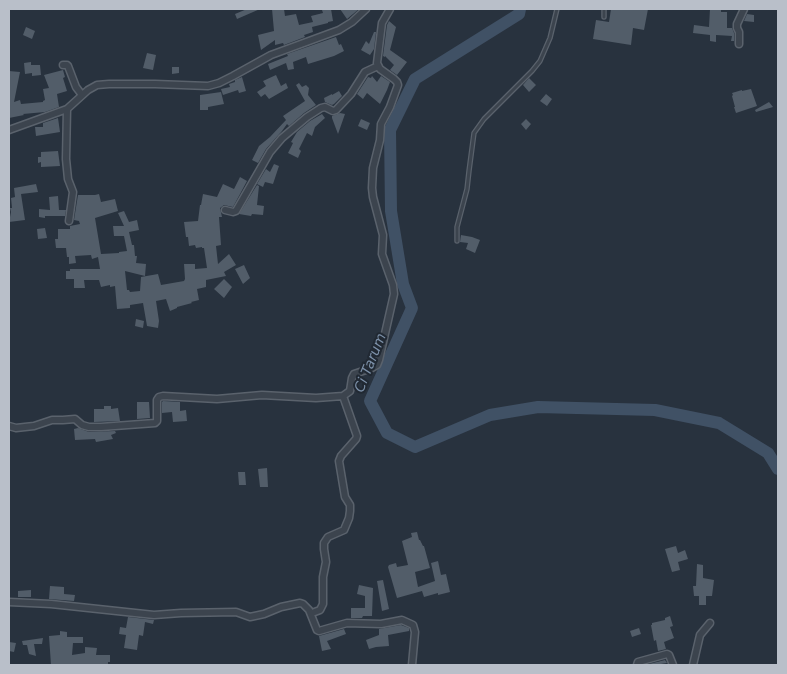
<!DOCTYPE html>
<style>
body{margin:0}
#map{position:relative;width:787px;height:674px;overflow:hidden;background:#28323e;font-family:"DejaVu Sans",sans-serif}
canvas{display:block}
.frame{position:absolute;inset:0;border:10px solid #b9bfc9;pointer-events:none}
</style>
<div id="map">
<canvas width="787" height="674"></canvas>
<div class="frame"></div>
</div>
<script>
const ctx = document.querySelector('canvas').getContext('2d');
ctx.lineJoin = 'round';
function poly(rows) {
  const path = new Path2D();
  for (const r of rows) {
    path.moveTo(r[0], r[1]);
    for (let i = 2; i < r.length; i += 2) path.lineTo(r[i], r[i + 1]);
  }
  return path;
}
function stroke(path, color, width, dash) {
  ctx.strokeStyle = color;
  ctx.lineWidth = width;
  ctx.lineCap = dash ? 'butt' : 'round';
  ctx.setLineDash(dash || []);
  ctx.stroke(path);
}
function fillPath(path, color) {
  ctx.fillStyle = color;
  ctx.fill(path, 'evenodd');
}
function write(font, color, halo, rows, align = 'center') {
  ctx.font = font + ' "DejaVu Sans",sans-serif';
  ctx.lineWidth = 4;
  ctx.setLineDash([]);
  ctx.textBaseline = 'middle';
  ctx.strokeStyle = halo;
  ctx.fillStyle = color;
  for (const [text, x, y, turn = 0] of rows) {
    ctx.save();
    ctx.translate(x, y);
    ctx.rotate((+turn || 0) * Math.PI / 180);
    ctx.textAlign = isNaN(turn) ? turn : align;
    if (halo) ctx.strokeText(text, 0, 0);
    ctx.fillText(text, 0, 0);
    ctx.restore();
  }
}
stroke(poly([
 [520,9,519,14,415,79,390,130,391,211,403,284,412,308,370,401,387,433,415,447,490,415,538,407,655,410,719,423,768,453,778,469]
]), '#405165', 12);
fillPath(poly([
 [247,9,260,9,237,19,235,14],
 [272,9,284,9,285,16,296,14,299,25,313,22,311,16,323,13,322,10,331,9,333,21,328,22,328,23,312,27,313,32,304,35,305,37,284,45,283,43,275,45,275,40,261,50,258,35,274,31],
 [340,9,359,9,347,19],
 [611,9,648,9,644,30,633,28,631,45,593,39,596,20,609,22],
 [710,9,721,9,721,12,727,12,727,28,732,28,734,33,734,41,731,41,732,36,716,35,716,42,710,41,710,35,693,33,694,25,709,27],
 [747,14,754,15,754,22,744,21],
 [389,21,396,27,390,50,407,62,397,75,390,70,394,65,385,56,385,57,383,56,387,25],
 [26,27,35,31,32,39,23,35],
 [374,32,376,32,374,49,370,55,361,50,366,41,369,44],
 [336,37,339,45,341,44,344,51,334,56,308,64,306,57,293,62,294,69,288,70,286,63,270,70,268,64,288,56,287,54],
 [147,53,156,55,153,70,143,68],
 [31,62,31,65,40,65,41,75,32,76,32,73,25,74,24,63],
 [172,67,179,67,179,73,172,74],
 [63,70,65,77,63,78,67,91,57,94,59,107,45,112,23,114,24,115,9,118,9,71,20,72,14,102,20,100,21,104,43,102,43,101,45,100,43,89,49,88,44,75],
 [276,75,281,86,286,83,288,88,269,99,265,94,261,97,257,92,266,86,263,81],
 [372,76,377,82,381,76,390,82,387,90,380,104,367,93,363,99,357,94,368,77,371,78],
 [242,77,246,91,239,93,238,90,223,95,221,89,230,87,229,84,235,82,235,80],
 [529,78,536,85,529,92,523,85],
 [299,83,302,87,306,85,309,88,308,95,316,105,304,113,289,126,287,124,282,131,266,149,258,163,252,160,259,146,270,137,286,120,283,116,305,101,296,85],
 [751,89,757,106,736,113,734,107,735,107,732,96,733,95,732,93,742,90,742,91],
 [339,91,342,96,334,104,332,105,325,102,324,98,332,94,332,95],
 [221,92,224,104,208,107,208,110,200,110,200,95],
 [546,94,552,99,547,106,540,101],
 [769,102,773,107,756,112,755,110],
 [340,113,345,114,338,134,332,118,332,116],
 [322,114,325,118,315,127,312,136,307,133,299,149,301,151,298,158,288,153,293,143,291,142,297,132,310,121],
 [58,118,60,132,36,136,35,127,43,127,43,123],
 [361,119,370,123,367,130,358,126],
 [526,119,531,124,526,130,521,124],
 [58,151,60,166,41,167,41,162,38,163,38,157,41,157,41,152],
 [274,164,279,166,273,184,265,182,263,187,257,184,266,169,270,172],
 [240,177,247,181,233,207,224,205,220,208,222,217,219,217,221,245,216,246,218,264,229,254,236,265,224,272,226,276,206,280,206,287,197,289,199,300,191,302,192,303,177,307,177,308,170,311,166,299,156,301,159,321,158,328,147,326,143,303,130,305,130,308,117,309,115,286,110,287,110,285,101,287,99,280,84,280,85,288,74,288,74,279,66,279,66,271,70,271,70,269,100,269,98,257,92,259,91,255,75,256,76,263,69,264,69,257,67,257,66,248,56,248,55,239,58,239,58,229,70,229,70,226,80,224,79,221,74,220,78,195,95,195,99,194,101,202,115,199,118,211,95,218,101,254,119,253,119,252,127,251,124,236,114,236,113,226,124,226,118,213,124,211,129,222,137,220,139,230,129,232,132,245,134,245,135,256,137,256,136,263,146,264,145,276,125,271,127,290,129,290,130,292,140,291,141,277,158,274,161,285,184,281,185,279,184,264,195,264,195,269,207,268,204,248,202,248,202,247,196,248,195,245,189,246,188,237,186,237,184,222,198,221,200,205,201,205,203,194,217,197,223,184,234,189],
 [36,184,38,192,21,194,25,220,9,222,11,212,10,208,12,208,11,198,15,197,14,188],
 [257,185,259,186,257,205,264,206,263,215,252,214,251,216,239,214],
 [58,196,59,210,66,210,65,216,45,216,45,218,39,217,39,209,50,210,49,197],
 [45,228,47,238,38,239,37,229],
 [461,235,472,237,480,240,475,253,466,249,468,243,460,242],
 [244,265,250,278,243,284,235,269],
 [224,279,232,287,224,298,214,289],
 [136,319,144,321,143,328,135,326],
 [163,401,180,402,180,411,186,410,187,421,173,422,172,412,162,413,162,402],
 [137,402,149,402,150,418,137,419],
 [104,406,111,406,111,409,118,408,120,421,94,422,94,409,104,409],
 [78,428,89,432,115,431,116,433,111,435,113,439,96,442,95,439,75,440,74,429],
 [267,468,268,487,260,487,258,469],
 [238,472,245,472,246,485,239,485],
 [417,532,419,540,420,540,423,546,424,546,430,568,415,572,418,587,435,581,431,563,438,561,441,575,446,574,450,592,438,595,438,593,424,597,422,591,397,598,388,567,389,565,396,563,397,567,408,565,402,541,412,537,411,533],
 [676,546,678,553,685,550,688,559,678,562,680,570,672,572,665,549],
 [697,564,703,565,703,578,714,580,712,596,706,596,706,605,699,605,699,596,694,596,693,586,696,586],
 [383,580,389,609,382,611,377,581],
 [359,585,373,588,372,616,363,616,362,618,351,618,351,608,365,608,365,596,357,594],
 [50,586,64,587,64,594,75,595,74,601,49,599],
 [31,590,31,597,18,597,18,591],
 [670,616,673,626,670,627,674,638,664,642,666,649,658,651,656,640,654,641,651,625,652,625,652,623,665,620,665,618],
 [128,617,154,620,153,624,145,622,143,636,139,635,137,650,124,648,126,635,119,634,120,627,126,628],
 [401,625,409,628,409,631,388,635,389,646,376,647,369,649,366,640,379,635,379,629],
 [639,628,641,634,632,637,630,631],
 [344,629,346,634,327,641,331,649,322,651,319,636],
 [60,631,67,632,67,637,83,637,83,643,73,643,72,655,85,653,85,647,97,648,96,655,110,655,110,662,108,662,108,665,51,665,49,636,60,635],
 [43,638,42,644,34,644,36,656,29,654,27,645,23,645,22,641],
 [9,642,16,643,14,652,9,651],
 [665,660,667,663,661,664,661,665,645,665]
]), '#525d69');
const lane = poly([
 [604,9,604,17],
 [457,241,457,227,467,189,469,171,474,133,484,119,532,71,540,61,550,38,557,9]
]);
const street = poly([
 [739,44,739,32,737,28,737,24,744,9],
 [63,65,67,65,68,66,76,87,82,95],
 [67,109,66,159,68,179,73,192,69,221],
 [9,130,67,109,88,90,97,85,109,84,155,84,208,86,219,83,233,76,271,55,339,30,352,22,366,9],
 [225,210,233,212,236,211,270,152,282,138,307,117,321,108,325,107,333,111,336,110,351,94,365,72,378,66],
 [9,426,16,428,34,426,52,420,63,420,75,419,82,425,89,427,101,427,155,423,157,421,157,400,159,397,163,396,217,399,262,395,316,398,343,396,350,391,352,378,354,374,372,368,377,365,379,360,394,294,393,285,382,254,383,235,373,197,372,188,373,168,380,140,381,124,390,107,398,85,397,82,394,79,380,69,377,63,382,23,390,9],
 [9,602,51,604,154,615,181,613,236,612,250,617,264,614,281,607,300,603,303,604,309,610,317,630,319,631,347,623,381,624,402,620,413,625,415,632,412,665],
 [312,613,320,610,323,604,323,577,326,562,324,549,324,543,328,537,344,530,349,518,350,511,350,505,345,497,339,461,341,456,356,439,357,436,343,396],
 [637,665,638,662,667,654,669,655,673,665],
 [693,665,700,635,710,623]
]);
stroke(lane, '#5a626c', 5.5);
stroke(street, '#5a626c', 9);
stroke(lane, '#3c444e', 3);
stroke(street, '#3c444e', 6);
write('italic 14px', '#7d91a9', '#212933', [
 ["Ci Tarum",371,363,-68]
]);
</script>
